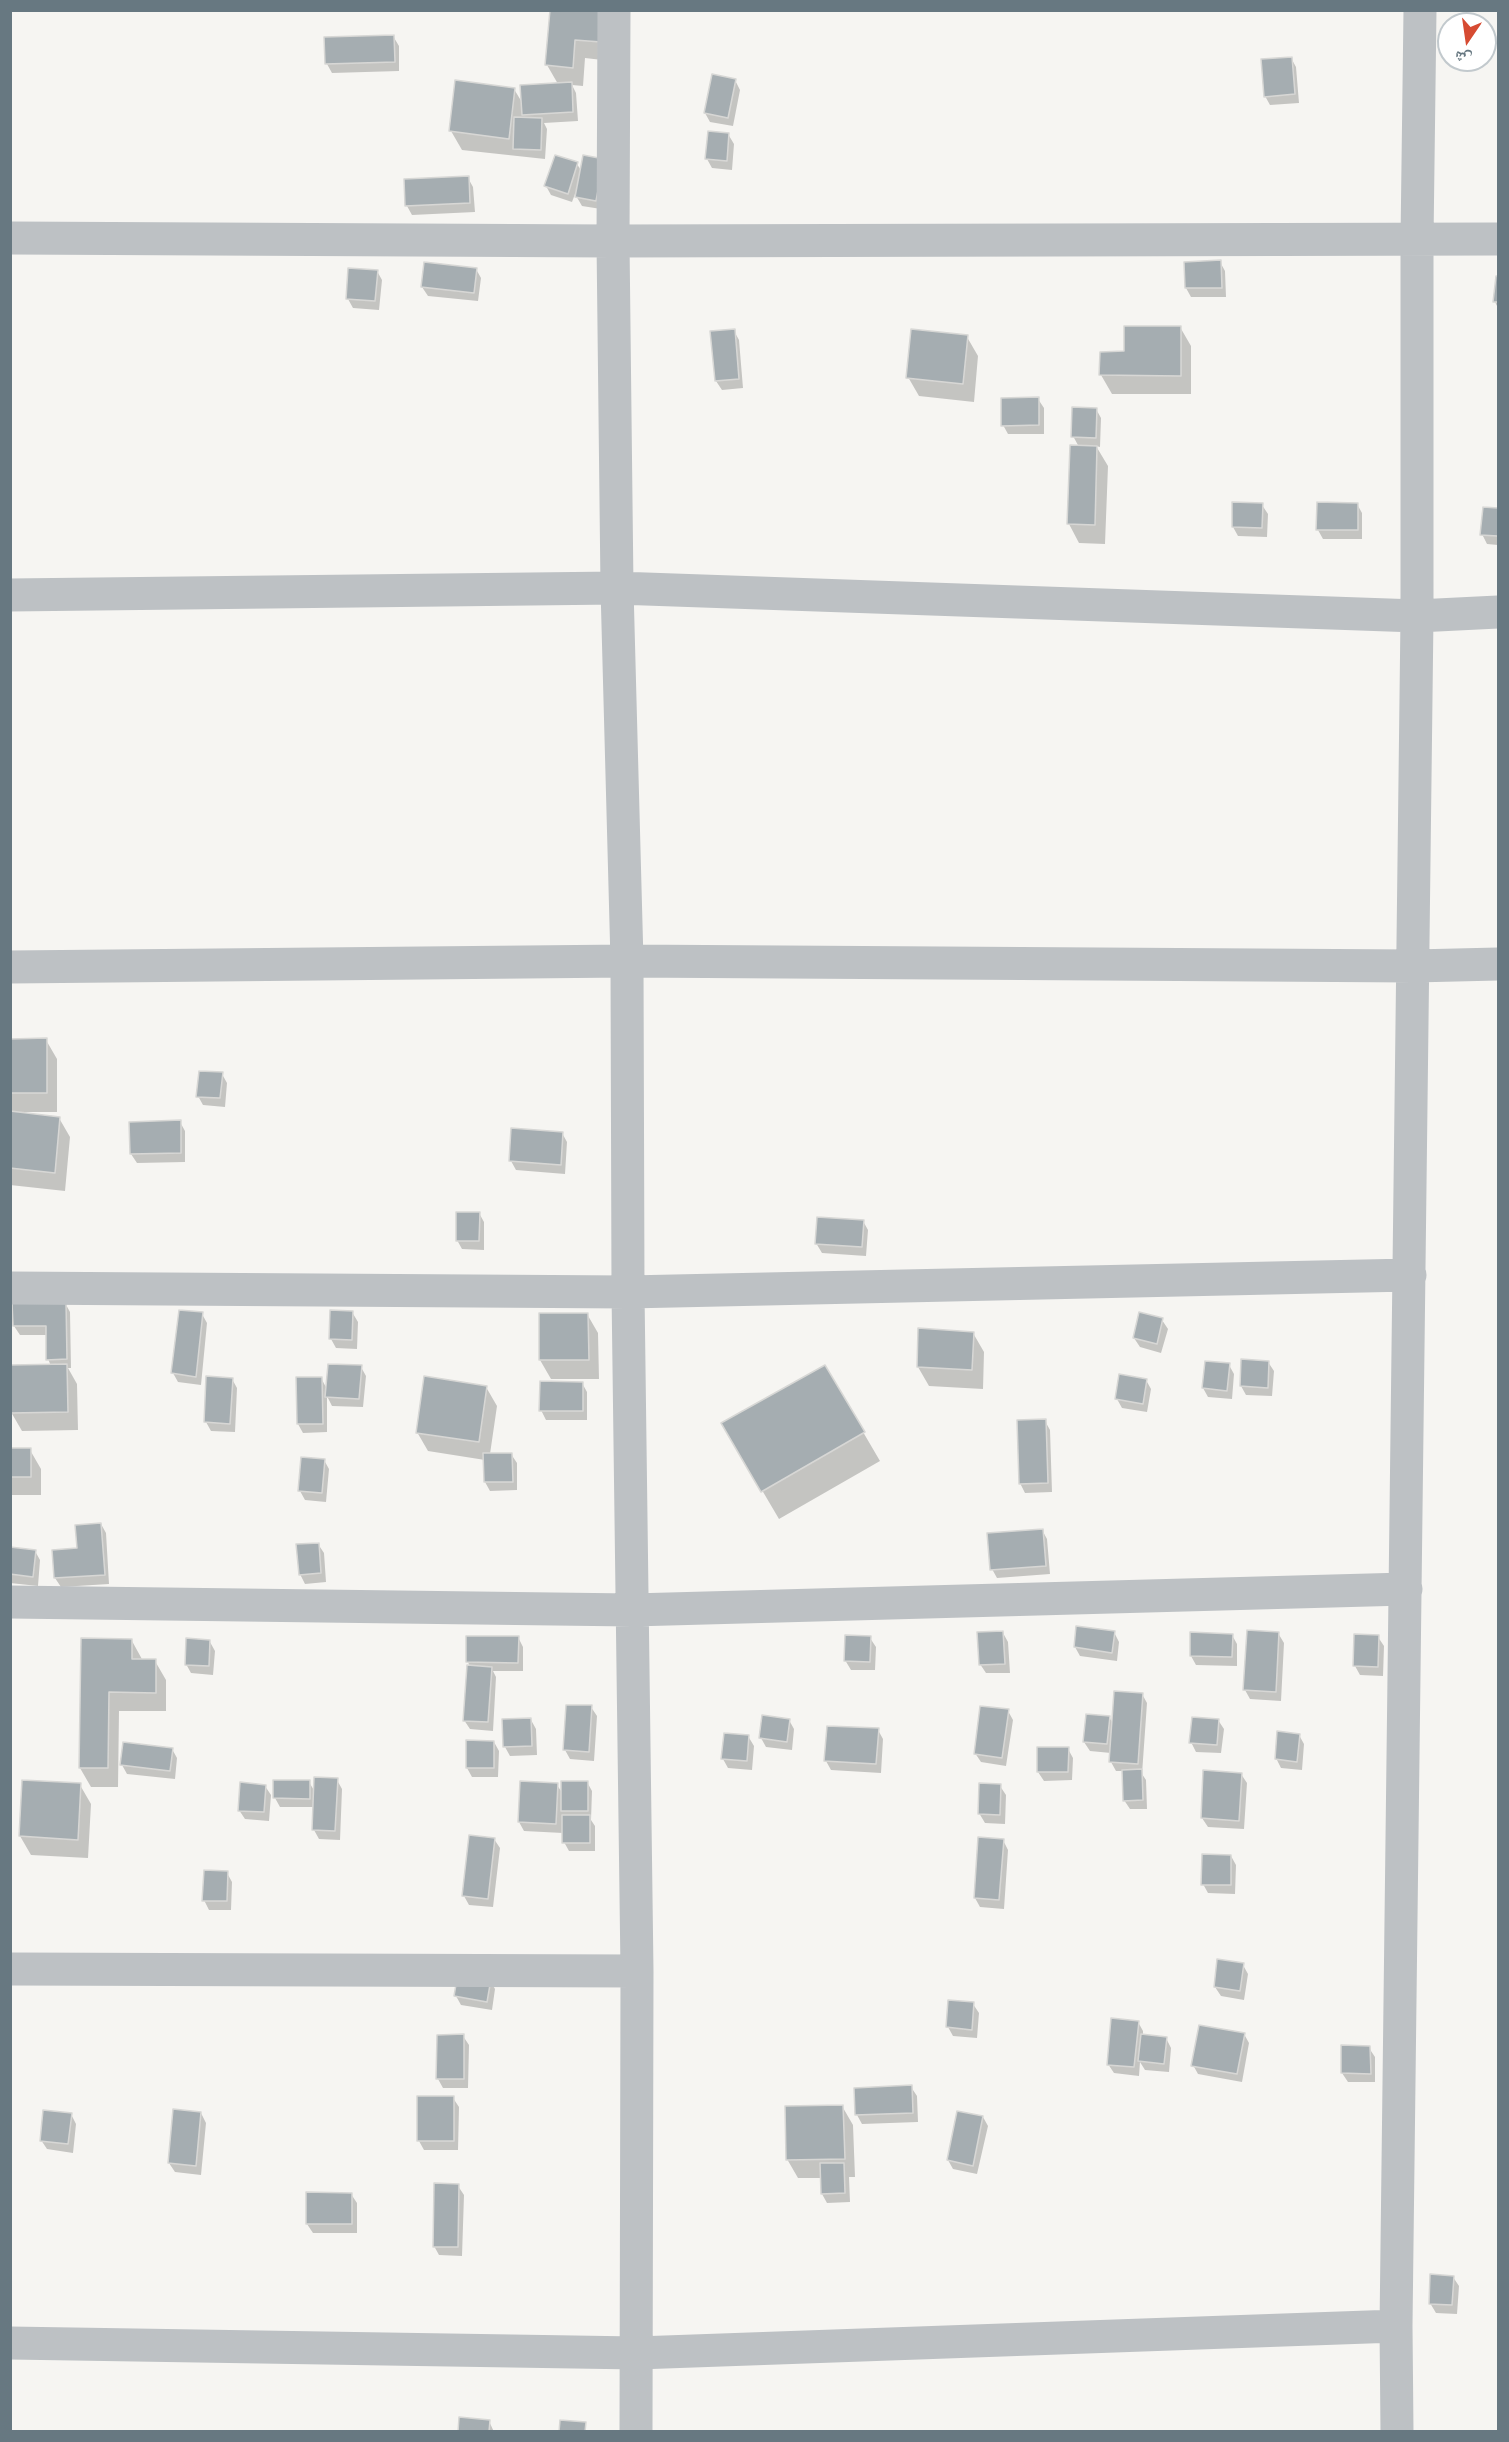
<!DOCTYPE html>
<meta charset="utf-8">
<style>
body{margin:0}
#map{position:relative;width:1509px;height:2442px;overflow:hidden;background:#f6f5f2;font-family:"Varela Round","Noto Naskh Arabic",sans-serif}
canvas{display:block}
.frame{position:absolute;inset:0;border:12px solid #677881;pointer-events:none}
.north{position:absolute;left:1437px;top:12px;width:60px;height:60px;box-sizing:border-box;background:#fff;border:2px solid #c2c9cd;border-radius:50%;rotate:193deg;font-size:16px;font-weight:700;line-height:24px;text-align:center;color:#677881}
.north::after{content:'';display:block;margin:auto;width:21px;height:27px;background:#d64b32;clip-path:polygon(50% 0,100% 100%,50% 72%,0 100%)}
</style>
<div id="map">
<canvas width="1509" height="2442"></canvas>
<div class="frame"></div>
<div class="north">ش</div>
</div>
<script>
const ctx = document.querySelector('canvas').getContext('2d');
ctx.lineJoin = 'round';
function fillPath(path, color) {
  ctx.fillStyle = color;
  ctx.fill(path, 'evenodd');
}
function poly(rows) {
  const path = new Path2D();
  for (const r of rows) {
    path.moveTo(r[0], r[1]);
    for (let i = 2; i < r.length; i += 2) path.lineTo(r[i], r[i + 1]);
  }
  return path;
}
function stroke(path, color, width, dash) {
  ctx.strokeStyle = color;
  ctx.lineWidth = width;
  ctx.lineCap = dash ? 'butt' : 'round';
  ctx.setLineDash(dash || []);
  ctx.stroke(path);
}
fillPath(poly([
 [551,10,614,10,611,61,585,58,583,86,572,85,576,93,578,121,544,123,547,129,545,159,462,150,451,131,514,89,523,104,558,84,547,65],
 [393,36,399,46,399,71,332,73,327,64],
 [1291,58,1296,67,1299,103,1270,105,1265,96],
 [735,80,740,90,733,126,710,122,705,113],
 [728,134,734,144,732,170,712,168,707,159],
 [584,157,601,209,582,206,575,194,572,202,551,195,546,186,577,164,582,172],
 [468,178,473,187,475,212,412,215,407,206],
 [1220,262,1225,271,1226,297,1191,297,1186,288],
 [476,269,481,278,478,301,428,296,422,287],
 [377,271,382,280,379,310,353,308,348,299],
 [1497,278,1498,278,1498,308,1495,302],
 [1180,327,1191,346,1191,394,1112,394,1101,375,1125,353],
 [734,331,739,340,743,388,722,390,716,381],
 [967,337,978,356,974,402,919,396,908,377],
 [1038,399,1044,408,1044,434,1008,434,1003,425],
 [1096,409,1101,418,1100,447,1096,446,1108,466,1105,544,1079,543,1069,524,1079,447,1073,436],
 [1357,504,1362,513,1362,539,1323,539,1318,530],
 [1262,505,1268,514,1267,537,1238,536,1233,527],
 [1485,508,1498,509,1498,545,1487,544,1482,534],
 [10,1040,46,1040,57,1059,57,1112,22,1112,22,1114,59,1118,70,1137,65,1191,10,1185],
 [222,1074,227,1083,225,1107,203,1105,198,1096],
 [180,1122,185,1131,185,1162,137,1163,131,1154,130,1123],
 [562,1133,567,1142,565,1174,516,1170,511,1161],
 [479,1213,484,1222,484,1250,462,1249,457,1240],
 [863,1221,868,1230,866,1256,822,1253,816,1243],
 [65,1303,70,1312,71,1368,68,1368,77,1384,78,1430,22,1431,11,1412,51,1366,48,1359,47,1335,20,1335,14,1326],
 [352,1312,358,1322,357,1349,336,1348,331,1339],
 [202,1314,207,1323,201,1385,178,1382,173,1373],
 [587,1314,598,1333,599,1379,551,1379,540,1360,540,1315],
 [1162,1320,1168,1329,1161,1353,1140,1347,1134,1338],
 [973,1333,984,1352,983,1389,929,1386,918,1367],
 [1268,1362,1274,1371,1272,1396,1246,1395,1241,1386],
 [1229,1365,1234,1374,1232,1399,1208,1397,1203,1388],
 [361,1367,366,1376,363,1407,332,1406,327,1396,327,1432,303,1433,298,1424,321,1378,327,1389],
 [825,1367,880,1461,779,1519,723,1424],
 [232,1379,237,1388,235,1432,211,1431,206,1422],
 [1146,1380,1151,1389,1147,1412,1122,1408,1117,1399],
 [582,1383,587,1392,587,1420,546,1420,541,1410],
 [486,1387,497,1406,490,1454,511,1454,517,1463,517,1490,490,1491,485,1482,485,1460,428,1451,417,1432],
 [1045,1421,1050,1430,1052,1492,1025,1493,1020,1483],
 [10,1450,30,1450,41,1469,41,1495,10,1495],
 [324,1460,329,1469,326,1502,305,1500,300,1491],
 [101,1524,106,1533,109,1584,61,1587,55,1578],
 [1042,1530,1047,1539,1050,1574,997,1578,992,1569],
 [318,1544,324,1553,326,1582,305,1584,300,1574],
 [10,1548,35,1551,40,1560,38,1586,10,1583],
 [1114,1632,1119,1642,1117,1661,1080,1656,1075,1647],
 [1003,1633,1008,1642,1010,1673,986,1673,980,1664],
 [1278,1633,1284,1643,1281,1701,1250,1699,1245,1690],
 [1232,1635,1237,1644,1237,1666,1196,1665,1191,1656],
 [518,1637,523,1647,523,1671,493,1671,496,1677,493,1731,470,1729,464,1720,470,1667,468,1662],
 [1378,1637,1384,1646,1383,1676,1360,1675,1355,1666],
 [870,1638,876,1647,875,1670,851,1670,845,1660],
 [82,1640,132,1641,143,1661,155,1661,166,1680,166,1711,119,1711,118,1787,91,1787,80,1768],
 [210,1642,215,1651,213,1675,191,1673,186,1664],
 [1142,1694,1147,1703,1142,1774,1146,1780,1147,1809,1130,1809,1124,1800,1124,1771,1116,1771,1111,1762,1111,1753,1090,1751,1084,1742,1110,1718,1113,1725],
 [567,1706,591,1707,597,1716,594,1761,570,1759,565,1750],
 [1008,1711,1013,1720,1006,1766,981,1762,975,1753],
 [531,1720,536,1729,537,1755,510,1756,505,1747],
 [789,1720,794,1729,792,1750,766,1747,761,1738],
 [1218,1720,1224,1729,1221,1753,1196,1752,1191,1742],
 [878,1730,883,1739,881,1773,831,1770,826,1761],
 [1299,1735,1304,1744,1302,1770,1281,1768,1276,1758],
 [748,1736,754,1746,752,1770,728,1768,723,1759],
 [494,1742,499,1751,498,1777,472,1777,467,1768],
 [172,1749,177,1758,175,1779,127,1774,122,1765],
 [1068,1749,1073,1758,1072,1780,1044,1781,1038,1772],
 [1241,1774,1247,1783,1244,1829,1208,1827,1202,1818],
 [337,1780,342,1789,340,1840,319,1839,314,1830,315,1807,280,1807,275,1798,309,1782,315,1792],
 [587,1782,592,1791,591,1820,595,1826,595,1851,569,1851,564,1842,563,1833,524,1831,519,1822,557,1785,563,1794],
 [80,1785,91,1804,88,1858,31,1855,20,1836],
 [265,1786,271,1795,269,1821,245,1819,239,1810],
 [1000,1786,1006,1795,1005,1824,985,1823,979,1813],
 [494,1839,500,1848,493,1907,469,1905,464,1896],
 [980,1839,1003,1840,1008,1850,1004,1909,980,1907,975,1898],
 [1231,1856,1236,1865,1235,1894,1208,1893,1203,1884],
 [227,1873,232,1882,231,1910,209,1910,204,1900],
 [1243,1965,1248,1974,1244,2000,1221,1996,1215,1987],
 [490,1980,495,1989,492,2010,461,2005,456,1996],
 [973,2004,979,2013,977,2038,953,2036,948,2027],
 [1138,2022,1143,2031,1143,2036,1166,2038,1171,2048,1169,2072,1145,2070,1140,2062,1139,2076,1114,2073,1108,2064],
 [1244,2034,1249,2043,1242,2082,1198,2074,1193,2065],
 [463,2036,469,2045,468,2088,443,2088,438,2079],
 [1342,2047,1369,2048,1375,2057,1375,2082,1348,2082,1342,2073],
 [911,2087,917,2096,918,2122,862,2124,857,2115],
 [453,2098,459,2107,458,2150,424,2150,419,2141],
 [842,2106,853,2125,855,2177,849,2177,850,2202,827,2203,822,2194,822,2178,798,2178,787,2159],
 [201,2113,206,2123,201,2175,175,2172,169,2163],
 [71,2114,76,2124,73,2153,47,2149,41,2140],
 [983,2117,988,2126,977,2174,953,2169,948,2160],
 [458,2186,464,2195,462,2256,439,2255,434,2246],
 [351,2194,357,2203,357,2233,313,2233,307,2224],
 [1453,2277,1459,2286,1457,2314,1436,2313,1430,2303],
 [489,2421,494,2432,459,2432]
]), '#0003');
const building = poly([
 [550,10,603,10,601,42,575,40,573,68,545,65,550,10],
 [394,35,395,62,325,64,324,37,394,35],
 [1292,57,1295,94,1264,97,1261,59,1292,57],
 [712,74,736,79,728,118,704,113,712,74],
 [455,80,515,88,509,139,449,131,455,80],
 [572,82,573,112,522,115,520,85,572,82],
 [514,117,542,118,541,150,513,149,514,117],
 [708,131,729,133,727,161,705,159,708,131],
 [555,155,578,162,568,194,544,186,555,155],
 [583,155,604,159,596,201,575,197,583,155],
 [469,176,470,203,405,206,404,179,469,176],
 [1221,260,1222,288,1185,288,1184,262,1221,260],
 [424,262,477,268,474,293,421,287,424,262],
 [348,268,378,270,375,301,346,299,348,268],
 [1496,276,1498,276,1498,302,1493,302,1496,276],
 [1124,326,1181,326,1181,376,1099,375,1100,352,1124,351,1124,326],
 [735,329,739,379,715,381,710,331,735,329],
 [911,329,968,335,963,384,906,378,911,329],
 [1039,397,1039,425,1001,426,1001,398,1039,397],
 [1072,407,1097,408,1096,438,1071,437,1072,407],
 [1070,445,1097,446,1095,525,1067,524,1070,445],
 [1232,502,1263,503,1262,528,1232,527,1232,502],
 [1317,502,1358,503,1358,530,1316,530,1317,502],
 [1483,507,1498,508,1498,536,1480,535,1483,507],
 [47,1038,47,1093,10,1093,10,1039,47,1038],
 [199,1071,223,1072,220,1098,196,1097,199,1071],
 [10,1111,60,1117,55,1173,10,1168,10,1111],
 [181,1120,181,1153,130,1154,129,1122,181,1120],
 [511,1128,563,1132,561,1165,509,1161,511,1128],
 [456,1212,480,1212,479,1241,456,1241,456,1212],
 [817,1217,864,1220,862,1247,815,1244,817,1217],
 [12,1302,66,1302,67,1359,46,1360,46,1326,13,1326,12,1302],
 [179,1310,203,1312,196,1377,171,1373,179,1310],
 [330,1310,353,1311,352,1340,329,1339,330,1310],
 [1139,1312,1163,1318,1157,1344,1133,1338,1139,1312],
 [539,1313,588,1313,589,1360,539,1360,539,1313],
 [918,1328,974,1332,972,1370,917,1367,918,1328],
 [1241,1359,1269,1361,1268,1388,1240,1386,1241,1359],
 [1205,1361,1230,1363,1227,1391,1202,1388,1205,1361],
 [67,1364,68,1412,10,1413,10,1365,67,1364],
 [328,1364,362,1365,359,1399,325,1397,328,1364],
 [825,1365,865,1432,761,1492,721,1423,825,1365],
 [1119,1374,1147,1379,1143,1404,1115,1399,1119,1374],
 [206,1376,233,1378,230,1424,204,1422,206,1376],
 [424,1376,487,1386,479,1442,416,1433,424,1376],
 [296,1377,322,1377,323,1424,297,1424,296,1377],
 [540,1381,583,1382,583,1411,539,1411,540,1381],
 [1046,1419,1048,1483,1019,1484,1017,1420,1046,1419],
 [10,1448,31,1448,31,1477,10,1477,10,1448],
 [483,1453,512,1453,513,1482,484,1482,483,1453],
 [301,1457,325,1459,322,1493,298,1491,301,1457],
 [101,1523,105,1575,54,1578,52,1550,77,1548,75,1525,101,1523],
 [1043,1529,1046,1566,990,1570,987,1533,1043,1529],
 [319,1543,321,1573,299,1575,296,1544,319,1543],
 [10,1547,36,1550,33,1577,10,1574,10,1547],
 [1076,1626,1115,1631,1112,1653,1074,1647,1076,1626],
 [1247,1630,1279,1632,1276,1692,1243,1690,1247,1630],
 [1003,1631,1005,1664,979,1665,977,1632,1003,1631],
 [1190,1632,1233,1634,1232,1657,1190,1656,1190,1632],
 [1354,1634,1379,1635,1378,1667,1353,1666,1354,1634],
 [845,1635,871,1636,870,1662,844,1661,845,1635],
 [466,1636,519,1636,518,1663,466,1662,466,1636],
 [81,1638,132,1639,132,1659,156,1659,156,1693,109,1692,108,1768,79,1768,81,1638],
 [186,1638,210,1640,209,1666,185,1665,186,1638],
 [467,1665,492,1667,488,1722,463,1721,467,1665],
 [1114,1691,1143,1693,1138,1764,1109,1762,1114,1691],
 [566,1705,592,1705,589,1752,563,1750,566,1705],
 [980,1706,1009,1709,1002,1758,974,1754,980,1706],
 [1086,1714,1110,1716,1107,1744,1083,1742,1086,1714],
 [762,1715,790,1719,787,1742,759,1738,762,1715],
 [1192,1717,1219,1719,1217,1745,1189,1743,1192,1717],
 [531,1718,532,1746,503,1747,502,1719,531,1718],
 [827,1726,879,1728,876,1764,824,1761,827,1726],
 [1277,1731,1300,1734,1297,1762,1275,1759,1277,1731],
 [724,1733,749,1735,747,1761,721,1759,724,1733],
 [466,1740,494,1741,494,1768,466,1768,466,1740],
 [123,1742,173,1748,170,1771,120,1765,123,1742],
 [1037,1747,1069,1747,1068,1772,1037,1772,1037,1747],
 [1142,1769,1143,1800,1123,1801,1122,1770,1142,1769],
 [1203,1770,1242,1773,1239,1821,1201,1818,1203,1770],
 [314,1777,338,1778,335,1831,312,1830,314,1777],
 [22,1780,81,1783,78,1840,19,1836,22,1780],
 [273,1780,310,1780,310,1799,273,1798,273,1780],
 [520,1781,558,1783,556,1824,518,1822,520,1781],
 [561,1781,588,1781,588,1811,561,1811,561,1781],
 [240,1782,266,1785,264,1812,238,1811,240,1782],
 [979,1783,1001,1784,1000,1815,978,1814,979,1783],
 [562,1815,590,1815,590,1843,562,1843,562,1815],
 [469,1835,495,1838,488,1899,462,1896,469,1835],
 [978,1837,1004,1839,999,1900,974,1898,978,1837],
 [1202,1854,1231,1855,1231,1885,1201,1885,1202,1854],
 [204,1870,228,1871,227,1901,202,1901,204,1870],
 [1217,1959,1244,1963,1240,1991,1214,1987,1217,1959],
 [458,1973,491,1979,487,2002,454,1996,458,1973],
 [948,2000,974,2002,972,2030,946,2027,948,2000],
 [1111,2018,1139,2021,1134,2067,1107,2065,1111,2018],
 [1199,2025,1245,2033,1237,2074,1191,2066,1199,2025],
 [464,2034,464,2079,436,2079,437,2035,464,2034],
 [1141,2034,1167,2037,1164,2064,1138,2061,1141,2034],
 [1341,2045,1370,2046,1371,2074,1341,2073,1341,2045],
 [912,2085,913,2113,855,2115,854,2088,912,2085],
 [417,2096,454,2096,454,2141,417,2141,417,2096],
 [843,2105,845,2159,786,2160,785,2106,843,2105],
 [173,2109,201,2112,196,2166,168,2163,173,2109],
 [43,2110,72,2113,68,2144,40,2141,43,2110],
 [957,2111,983,2116,973,2166,947,2160,957,2111],
 [820,2163,844,2163,845,2193,821,2194,820,2163],
 [434,2183,459,2184,458,2247,433,2247,434,2183],
 [306,2192,352,2193,352,2224,306,2224,306,2192],
 [1430,2274,1454,2276,1452,2305,1429,2304,1430,2274],
 [459,2417,490,2420,489,2432,458,2432,459,2417],
 [560,2420,586,2422,585,2432,559,2432,560,2420]
]);
fillPath(building, '#a5adb1');
stroke(building, '#d7d7d5', 1.5);
stroke(poly([
 [614,10,613,241,617,588,627,961,628,1292,637,1971,636,2432],
 [10,238,613,241,1498,239],
 [10,595,617,588,1417,616,1498,612],
 [10,967,627,961,1414,966,1498,964],
 [10,1288,628,1292,1410,1275],
 [10,1602,632,1610,1406,1589],
 [10,1969,637,1971],
 [10,2343,637,2353,1396,2326],
 [1397,2432,1396,2326,1417,616,1417,240,1420,10]
]), '#bdc1c4', 33);
</script>
